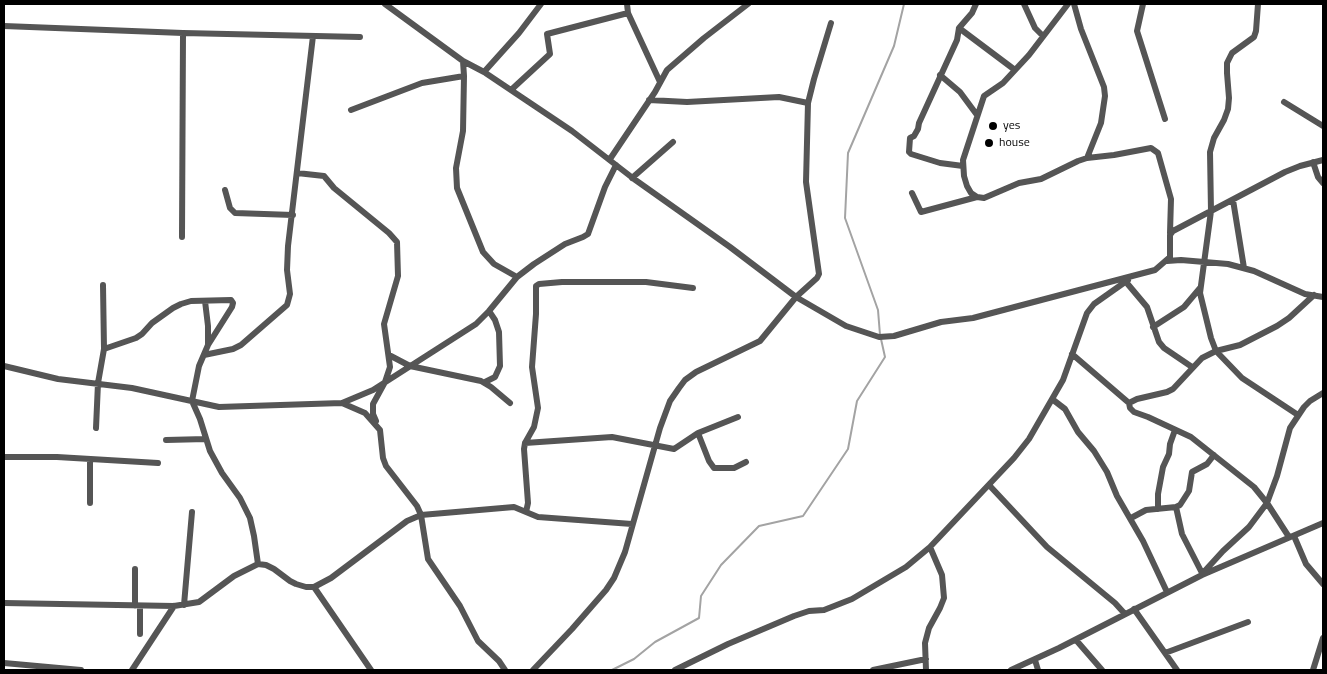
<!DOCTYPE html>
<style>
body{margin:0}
#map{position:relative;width:1327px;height:674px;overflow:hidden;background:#fff;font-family:"Titillium Web",sans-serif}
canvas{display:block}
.frame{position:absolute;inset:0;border:5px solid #000;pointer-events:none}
</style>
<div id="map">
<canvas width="1327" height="674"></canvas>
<div class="frame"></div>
</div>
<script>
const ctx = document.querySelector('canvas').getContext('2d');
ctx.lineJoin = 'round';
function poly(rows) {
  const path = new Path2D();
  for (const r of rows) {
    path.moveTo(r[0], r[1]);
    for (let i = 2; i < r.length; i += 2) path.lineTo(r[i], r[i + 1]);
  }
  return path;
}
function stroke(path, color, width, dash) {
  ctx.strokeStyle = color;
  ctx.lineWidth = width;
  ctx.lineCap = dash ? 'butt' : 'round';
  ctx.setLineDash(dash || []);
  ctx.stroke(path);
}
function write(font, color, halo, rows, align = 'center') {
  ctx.font = font + ' "Titillium Web",sans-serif';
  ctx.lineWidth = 4;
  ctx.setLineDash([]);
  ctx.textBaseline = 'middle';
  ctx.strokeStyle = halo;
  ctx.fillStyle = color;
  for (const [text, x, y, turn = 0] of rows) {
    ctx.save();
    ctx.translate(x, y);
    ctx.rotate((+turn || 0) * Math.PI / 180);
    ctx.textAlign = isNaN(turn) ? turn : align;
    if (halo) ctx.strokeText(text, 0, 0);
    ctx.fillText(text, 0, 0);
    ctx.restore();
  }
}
stroke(poly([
 [880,335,878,310,845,218,848,153,894,46,904,4],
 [612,670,634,659,655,642,699,618,701,596,721,565,759,526,803,516,848,449,857,401,885,357,881,339]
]), '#a3a3a3', 2);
stroke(poly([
 [385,4,463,61,484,72,572,131,634,179,730,247,796,297,846,326,879,337,894,336,941,322,973,318,1155,270,1170,257,1170,235,1173,231,1285,172,1300,166,1323,160],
 [627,4,628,13,660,82],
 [1024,4,1035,28,1043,36],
 [1068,4,1029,55,1003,83,984,96,963,160,964,176,967,186,971,193,977,197,984,198,1019,183,1041,179,1078,161,1087,158,1114,155,1151,148,1158,153,1171,199,1170,233],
 [1074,4,1081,29,1104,87,1105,96,1101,123,1087,158],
 [1143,4,1137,31,1165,119],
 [1258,4,1256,31,1254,37,1232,53,1227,63,1227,73,1229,98,1228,109,1224,120,1214,138,1210,152,1211,211,1200,293,1211,338,1216,351,1242,378,1298,415],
 [4,26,183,33,360,37],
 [959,28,1015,70],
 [463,61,464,76,463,131,456,168,457,188,483,252,494,264,517,277],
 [484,72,519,33,541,4],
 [940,75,960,92,977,115],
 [511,90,550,54,547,34,628,13],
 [649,100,687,102,779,97,808,103],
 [1284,102,1323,126],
 [351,110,422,83,464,76],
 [610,159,655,92,667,70,704,38,748,4],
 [1313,162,1318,177,1323,183],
 [963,166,940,163,911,154,909,152,910,138,914,136,918,129,919,123,957,40,959,28,972,13,976,4],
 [297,173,324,176,334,188,389,233,397,242,398,276,384,324,390,367,385,382,373,404,373,414,376,421],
 [632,178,673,142],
 [225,190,230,208,235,213,293,215],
 [912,193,921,212,977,197],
 [1233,200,1244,268],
 [182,237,183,33],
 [1167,261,1181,260,1228,264,1254,271,1305,294,1323,297],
 [1126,282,1147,307,1159,342,1164,348,1192,367],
 [103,285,104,349],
 [205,301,208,326,208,345,199,366,192,401,200,419,210,451,222,473,240,498,250,518,254,536,258,564],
 [1153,327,1184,307,1200,288],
 [1072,354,1129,403,1130,408,1134,412,1148,417,1191,437,1254,487,1267,503,1289,537],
 [204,355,233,349,241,345,287,305,290,294,287,270,288,246,313,36],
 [389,355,410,366,481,381,491,387,510,403],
 [4,366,58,379,132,388,219,407,342,403,365,413,380,430,383,458,386,466,417,506,421,515,428,559,460,606,478,641,499,661,505,670],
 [485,382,495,377,500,366,499,332,495,320,489,311],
 [1052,399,1065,409,1078,432,1094,451,1107,472,1117,496,1143,541,1167,592],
 [342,403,373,390,476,324,489,311,517,277,534,264,565,244,583,237,588,234,605,187,616,165],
 [1129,403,1137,399,1167,392,1173,389,1202,358,1216,351,1240,345,1277,326,1289,318,1314,295],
 [96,428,98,383,104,349,136,338,142,334,152,323,173,308,181,304,191,301,231,300,233,303,232,307,208,345],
 [698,433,709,461,714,468,734,468,746,462],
 [166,440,206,439],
 [525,443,612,437,674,449,698,433,738,417],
 [4,457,57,457,158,463],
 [989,485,1047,547,1115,603,1125,614],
 [90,503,90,460],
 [1176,507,1182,534,1202,573],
 [1158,509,1158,494,1163,467,1169,454,1170,444,1175,430],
 [526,512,528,503,524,449,525,443,534,427,538,408,532,367,536,314,536,286,539,284,562,282,646,282,693,288],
 [1131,518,1146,510,1176,507,1180,505,1189,491,1192,472,1207,464,1214,455],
 [1294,536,1306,564,1323,584],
 [1202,574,1223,551,1249,527,1267,503,1277,476,1290,428,1304,407,1310,401,1323,393],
 [314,587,371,670],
 [4,603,174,606,199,602,234,576,258,564,266,565,274,569,290,581,296,584,306,587,314,587,331,578,407,521,421,515,514,507,538,517,632,524],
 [184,605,192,512],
 [135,606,135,569],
 [140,606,140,634],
 [1134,609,1177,670],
 [1076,640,1102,670],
 [1165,653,1248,622],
 [1035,660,1038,670],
 [4,663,81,670],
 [132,670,174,606],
 [533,670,572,629,606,590,614,578,625,552,660,428,670,401,679,388,685,380,696,372,760,341,796,297,817,278,819,274,806,182,808,103,814,79,831,23],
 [675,670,728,644,794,616,809,611,824,610,852,599,906,567,930,547,1014,458,1029,439,1063,380,1087,313,1094,304,1128,280],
 [873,670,926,659],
 [926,670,925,643,929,628,940,608,944,598,942,575,930,547],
 [1011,670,1059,648,1202,575,1323,523],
 [1313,670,1323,638]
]), '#555', 6);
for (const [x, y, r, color] of [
 [993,126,5,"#000"],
 [989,143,5,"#000"]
]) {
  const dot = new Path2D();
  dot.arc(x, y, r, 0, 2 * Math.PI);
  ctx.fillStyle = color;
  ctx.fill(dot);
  stroke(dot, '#fff', 2);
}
write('12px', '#000', '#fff', [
 ["yes",1003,126],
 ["house",999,143]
], 'left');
</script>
